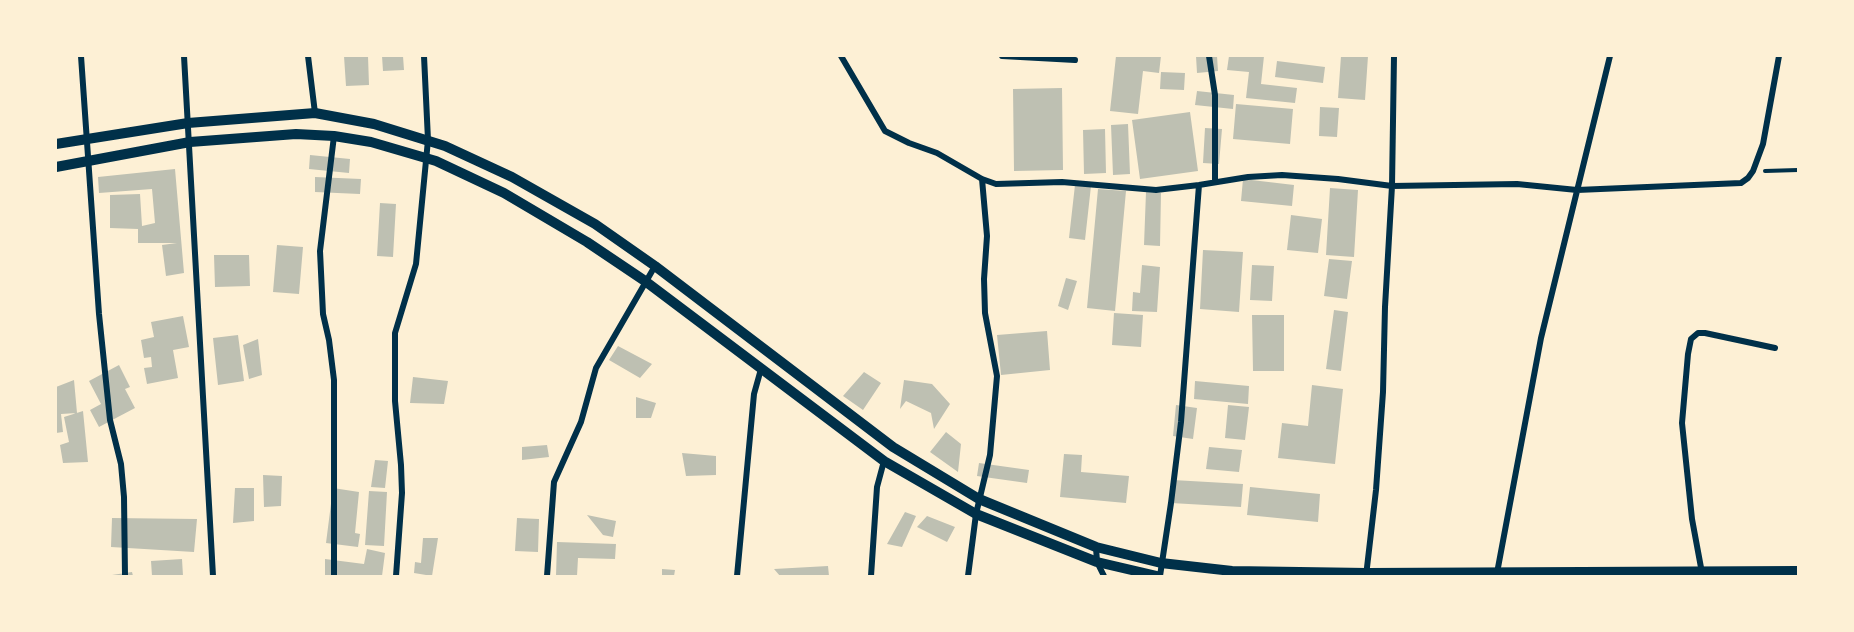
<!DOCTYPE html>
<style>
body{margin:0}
#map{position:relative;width:1854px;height:632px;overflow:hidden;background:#fdf0d5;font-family:"PT Sans",sans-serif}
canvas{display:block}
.frame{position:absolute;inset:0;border:57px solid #fdf0d5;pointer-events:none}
</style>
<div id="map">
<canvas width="1854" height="632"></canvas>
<div class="frame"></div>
</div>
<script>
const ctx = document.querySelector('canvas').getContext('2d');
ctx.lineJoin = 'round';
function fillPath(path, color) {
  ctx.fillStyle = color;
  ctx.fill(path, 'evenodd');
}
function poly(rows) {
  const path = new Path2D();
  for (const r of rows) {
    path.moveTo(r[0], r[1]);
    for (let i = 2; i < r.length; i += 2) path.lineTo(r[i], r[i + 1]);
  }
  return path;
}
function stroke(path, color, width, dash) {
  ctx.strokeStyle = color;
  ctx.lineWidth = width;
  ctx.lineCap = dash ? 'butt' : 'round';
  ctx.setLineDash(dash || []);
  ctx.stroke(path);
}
fillPath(poly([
 [344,56,368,56,369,85,346,86],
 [382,56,403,56,404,70,383,71],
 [1116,56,1161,56,1159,73,1143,71,1138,114,1110,111],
 [1196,56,1217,56,1218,71,1197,73],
 [1229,56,1264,56,1261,84,1297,88,1295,103,1246,98,1249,72,1227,70],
 [1341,56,1368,56,1365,100,1338,98],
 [1277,61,1325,67,1323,83,1275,77],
 [1161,72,1185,73,1184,90,1160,89],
 [1062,88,1063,170,1014,171,1013,89],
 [1197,91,1234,95,1233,109,1195,105],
 [1236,104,1293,109,1290,144,1233,139],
 [1320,107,1339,108,1337,137,1319,136],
 [1190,112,1198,171,1140,179,1132,120],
 [1128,124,1130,174,1113,175,1111,125],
 [1205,128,1222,129,1219,164,1203,163],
 [1105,129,1106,173,1084,174,1083,130],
 [310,155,350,159,349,173,309,169],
 [175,169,184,273,166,276,162,245,177,243,138,243,138,229,110,228,110,195,140,194,142,226,155,223,152,189,99,193,98,177],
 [315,177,361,179,360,194,315,192],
 [1243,179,1294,185,1292,206,1241,201],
 [1075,185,1091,186,1085,240,1069,238],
 [1330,188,1358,190,1354,257,1326,255],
 [1098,189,1126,191,1115,311,1087,308],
 [1146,192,1161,193,1160,246,1144,245],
 [380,203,396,204,393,257,377,256],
 [1291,215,1322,219,1318,253,1287,250],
 [277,245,303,247,299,294,273,292],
 [1203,250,1243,252,1239,312,1200,309],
 [214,255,249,255,250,286,215,287],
 [1329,259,1352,261,1347,299,1324,296],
 [1142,265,1160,267,1157,312,1132,311,1133,292,1140,293],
 [1252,265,1274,266,1272,301,1250,300],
 [1066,278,1077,281,1068,310,1058,306],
 [1334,310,1348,312,1341,371,1326,369],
 [1114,313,1143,315,1141,347,1112,345],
 [1252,315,1284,315,1284,371,1253,371],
 [183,316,189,347,173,350,178,378,147,384,144,368,152,367,151,357,144,358,141,340,154,337,151,322],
 [1047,331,1050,370,1001,375,997,335],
 [238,335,244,381,218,385,213,338],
 [258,339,262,375,249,379,243,345],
 [618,346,652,364,640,378,609,360],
 [119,365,130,387,125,389,135,408,99,427,90,410,101,404,89,381],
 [864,372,881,383,863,410,843,396],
 [413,377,448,381,444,404,410,403],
 [74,380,77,413,61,414,63,432,56,433,56,387],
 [904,380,932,384,950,404,934,429,931,413,906,401,900,409],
 [1195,381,1249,386,1248,404,1194,399],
 [1312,385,1343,389,1335,464,1278,458,1282,423,1308,426],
 [636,397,656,403,651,418,636,418],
 [1176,405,1197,408,1193,439,1173,436],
 [1228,405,1249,407,1245,440,1225,438],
 [83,411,88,462,63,463,60,445,69,442,64,417],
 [946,432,961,444,958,472,930,452],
 [547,445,549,457,522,460,522,447],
 [1209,447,1242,450,1239,472,1206,469],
 [682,453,716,456,716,475,686,476],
 [1064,454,1082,455,1081,472,1129,476,1126,503,1060,497],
 [375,460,388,461,385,488,371,487],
 [979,463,1029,470,1027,483,977,476],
 [263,475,282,476,281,506,264,507],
 [1173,480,1243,484,1241,507,1171,503],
 [1250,487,1320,494,1318,522,1247,515],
 [235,488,254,488,254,521,233,523],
 [333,488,359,492,355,533,360,534,358,547,326,543],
 [369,491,387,492,384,546,365,545],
 [905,512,916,516,902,547,887,544],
 [587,515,616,521,613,537,603,535],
 [927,516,955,527,947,542,917,527],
 [112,518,197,519,194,552,111,547],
 [517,518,539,519,538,552,515,551],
 [423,538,438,538,432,576,414,573,415,562,421,563],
 [557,542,616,544,615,559,578,558,577,576,556,576],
 [367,549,385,553,382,576,325,576,325,559,364,564],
 [182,559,183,576,152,576,151,561],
 [828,566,829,576,780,576,774,569],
 [662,569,675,570,674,576,662,576],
 [132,572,133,576,112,576,112,575]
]), '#bec0b2');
stroke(poly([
 [1765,171,1798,170]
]), '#003049', 4);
stroke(poly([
 [81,56,99,314,110,420,121,464,124,497,125,576],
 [184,56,213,576],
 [308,56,315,113],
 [841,56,885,131,909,143,937,153,982,179,996,184,1062,182,1156,190,1199,185,1248,177,1282,175,1338,179,1392,186,1517,184,1577,190,1741,183,1748,178,1753,171,1763,144,1779,56],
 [1002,56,1075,60],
 [1209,56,1215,95,1215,182],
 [1096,547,1097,562,1104,576],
 [1497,573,1541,338,1610,56],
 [1702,573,1692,519,1682,423,1688,354,1691,339,1698,333,1705,333,1775,348],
 [334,576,334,380,329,340,323,314,320,251,334,136],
 [396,576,402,493,401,465,395,401,395,333,416,264,428,140,424,56],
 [547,576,554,482,581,422,596,368,655,266],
 [737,576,754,394,761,369],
 [871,576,877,487,884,461],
 [968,576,976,514,990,455,997,376,985,313,984,279,987,236,982,179],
 [1160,576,1171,503,1181,422,1199,185],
 [1366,576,1376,490,1383,392,1385,307,1392,186,1394,56]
]), '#003049', 6);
stroke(poly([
 [56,144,188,123,315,113,374,124,445,146,512,177,595,224,655,266,893,447,979,499,1096,547,1161,563,1232,571,1367,573,1798,571],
 [56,167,190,142,296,134,334,136,371,142,436,161,504,193,587,242,645,281,884,461,976,514,1097,562,1157,576]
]), '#003049', 10);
</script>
